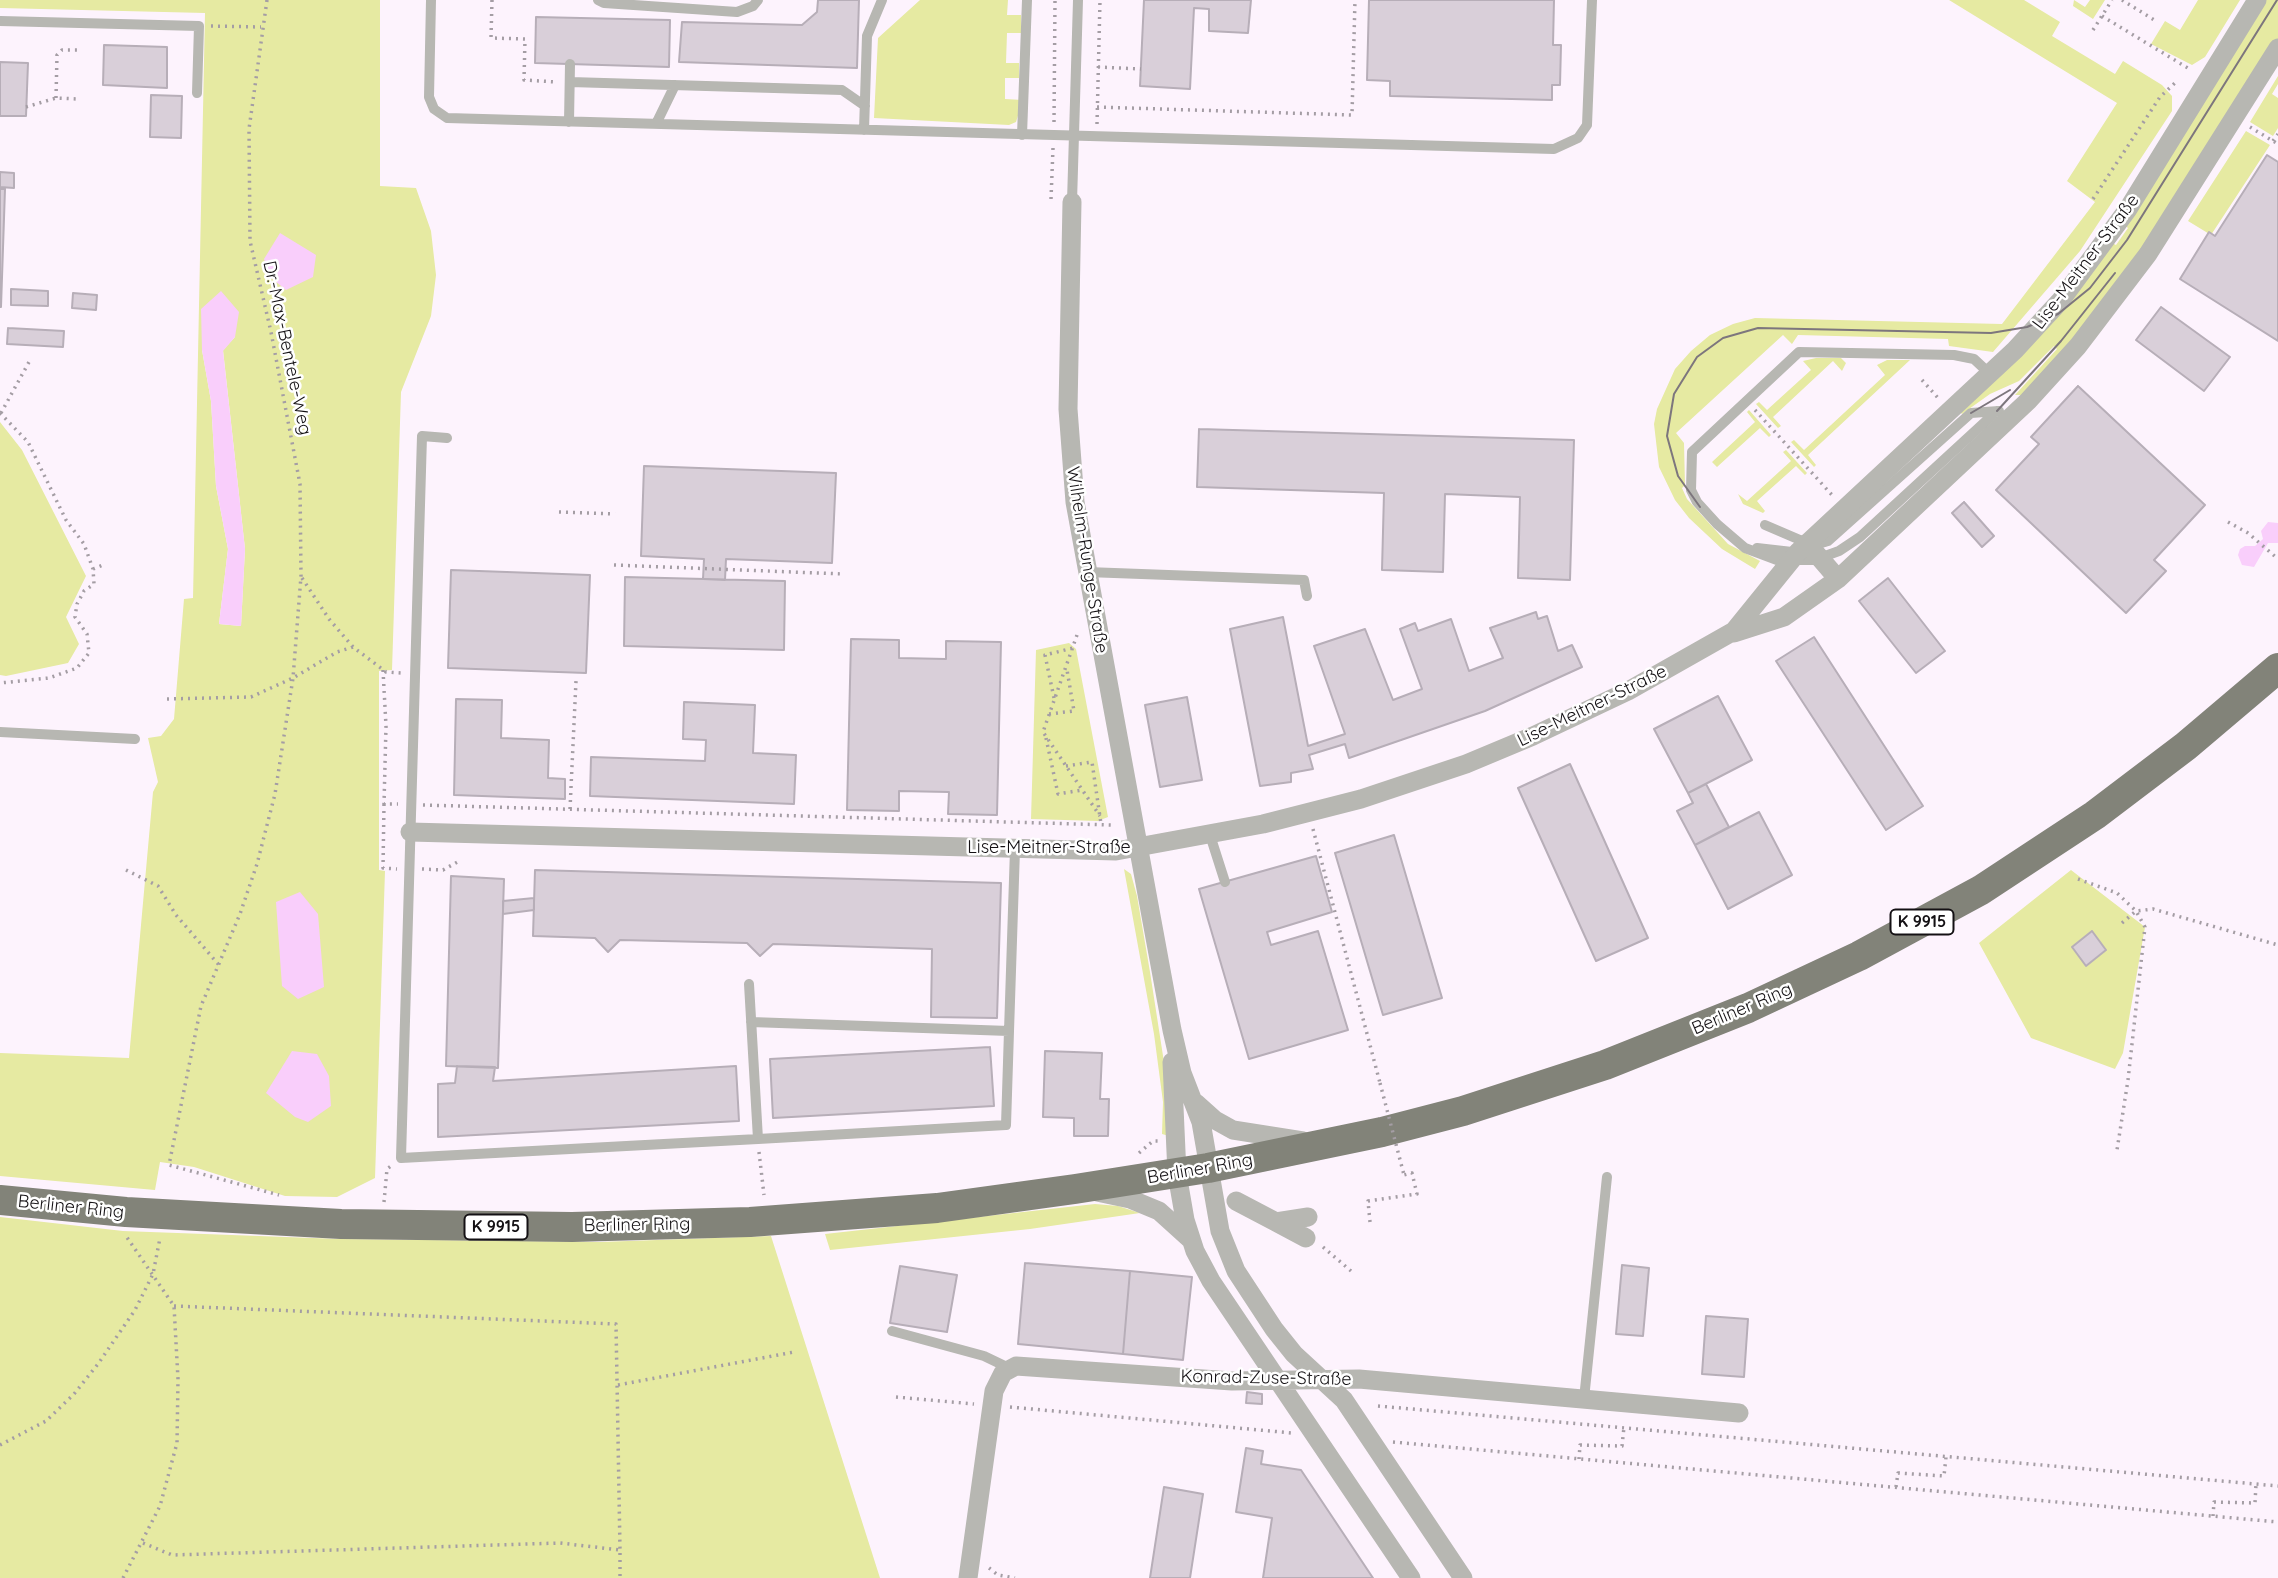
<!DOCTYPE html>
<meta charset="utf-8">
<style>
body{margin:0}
canvas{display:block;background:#fdf3fd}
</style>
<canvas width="2278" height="1578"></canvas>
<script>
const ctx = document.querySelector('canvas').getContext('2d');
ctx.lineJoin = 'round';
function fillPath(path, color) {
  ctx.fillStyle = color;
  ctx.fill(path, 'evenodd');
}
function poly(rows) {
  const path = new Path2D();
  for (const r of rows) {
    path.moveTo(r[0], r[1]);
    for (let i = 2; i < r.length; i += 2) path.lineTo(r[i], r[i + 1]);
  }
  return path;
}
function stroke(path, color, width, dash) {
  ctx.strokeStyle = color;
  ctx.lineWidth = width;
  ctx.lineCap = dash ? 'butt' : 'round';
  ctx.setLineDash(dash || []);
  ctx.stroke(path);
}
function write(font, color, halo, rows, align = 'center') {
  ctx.font = font + ' Quicksand,sans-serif';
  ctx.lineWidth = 5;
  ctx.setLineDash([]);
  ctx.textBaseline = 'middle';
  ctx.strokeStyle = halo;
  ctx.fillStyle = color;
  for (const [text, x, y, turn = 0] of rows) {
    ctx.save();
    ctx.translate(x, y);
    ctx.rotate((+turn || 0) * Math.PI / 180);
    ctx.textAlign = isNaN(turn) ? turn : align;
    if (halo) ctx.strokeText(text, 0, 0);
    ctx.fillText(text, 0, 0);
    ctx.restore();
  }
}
fillPath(poly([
 [0,0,380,0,380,186,416,188,431,231,436,275,431,316,401,392,392,670,379,671,379,870,385,871,375,1178,337,1197,285,1196,194,1167,160,1162,155,1190,0,1176,0,1053,129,1058,153,792,158,782,148,738,161,736,174,719,184,599,193,598,205,13,0,8],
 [235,337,223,350,245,549,241,626,219,624,228,549,216,486,211,401,202,350],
 [920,0,1008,0,1007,15,1021,15,1021,33,1007,33,1006,63,1019,63,1019,78,1005,78,1005,99,1023,100,1016,122,1009,125,874,118,878,38],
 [1949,0,2024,0,2060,22,2052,36,2115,74,2123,61,2162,85,2172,96,2172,111,2080,251,1993,352,1949,346,1948,339,1798,335,1792,344,1783,335,1676,433,1684,443,1685,485,1682,488,1687,499,1728,544,1760,561,1755,569,1722,549,1689,518,1675,500,1659,467,1654,424,1657,409,1675,369,1691,351,1710,335,1733,324,1755,318,2002,324,2095,202,2067,181,2117,103],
 [2074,0,2085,7,2090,0,2105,0,2093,19,2073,6],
 [2198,0,2240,0,2205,57,2192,65,2151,44,2165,21,2180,30],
 [2263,0,2278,0,2278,39,2097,317,2024,395,2015,395,2057,349,2054,346,2019,381,1990,394,1962,414,1958,410,2110,242,2116,245,2128,228,2123,224],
 [2278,76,2278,84,2272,94,2278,98,2278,128,2273,136,2250,122],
 [2246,131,2270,145,2211,235,2188,221],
 [1816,358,1841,358,1846,363,1842,371,1833,361,1773,417,1781,426,1778,428,1756,404,1759,402,1767,410,1811,370,1803,361],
 [1887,360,1910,360,1808,455,1816,465,1814,467,1791,442,1794,440,1804,450,1885,375,1877,365],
 [1749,410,1771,435,1769,437,1760,428,1717,467,1712,462,1755,422,1747,412],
 [0,422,22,450,86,576,66,617,79,644,68,663,6,676,0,675],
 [1786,450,1807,473,1805,475,1796,466,1757,501,1765,511,1763,513,1743,504,1738,494,1747,501,1791,461,1783,452],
 [1069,643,1076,649,1108,817,1098,821,1031,819,1036,650],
 [1124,869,1131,874,1137,896,1150,972,1170,1101,1169,1136,1162,1134,1163,1102,1154,1034],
 [2071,870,2145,927,2123,1053,2115,1069,2031,1038,1979,943],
 [1095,1204,1118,1206,1140,1213,1030,1229,830,1250,825,1234],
 [0,1217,123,1231,340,1239,600,1242,771,1236,880,1578,0,1578]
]), '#e6eaa2');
fillPath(poly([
 [280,233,316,255,313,277,286,290,270,277,264,259],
 [221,291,239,312,235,337,223,351,245,549,241,626,219,624,228,549,216,486,211,401,202,350,201,309],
 [2268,522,2278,523,2278,543,2268,543,2254,567,2242,565,2238,555,2240,549,2245,546,2255,546,2263,539,2261,531],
 [300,892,318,914,324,987,298,999,282,986,276,902],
 [292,1051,317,1054,329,1076,331,1106,308,1122,295,1117,266,1093]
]), '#f9cefb');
const building = poly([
 [818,0,859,0,857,68,679,62,682,22,802,25,817,12,818,0],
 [1144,0,1251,0,1248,33,1209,31,1209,9,1194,8,1190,89,1140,86,1144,0],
 [1369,0,1554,0,1553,45,1561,45,1560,85,1552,85,1552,100,1390,96,1390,81,1367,80,1369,0],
 [536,17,670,20,669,67,535,63,536,17],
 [104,45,167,47,167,88,103,85,104,45],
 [0,62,28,63,26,116,0,116,0,62],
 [151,95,182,96,181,138,150,137,151,95],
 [2267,155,2278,162,2278,341,2180,279,2209,232,2215,236,2267,155],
 [0,172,14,173,14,188,0,187,0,172],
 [0,189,5,189,1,307,0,307,0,189],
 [11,289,48,291,48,306,11,305,11,289],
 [73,293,97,295,96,310,72,308,73,293],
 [2161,307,2230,357,2204,391,2136,340,2161,307],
 [8,328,64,331,63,347,7,344,8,328],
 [2078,386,2205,505,2154,560,2166,571,2126,613,1996,490,2039,444,2031,437,2078,386],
 [1199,429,1574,440,1570,580,1518,578,1520,497,1445,494,1443,572,1382,570,1384,493,1197,487,1199,429],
 [644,466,836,473,832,563,726,559,725,580,703,579,704,559,641,556,644,466],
 [1964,502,1994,536,1982,547,1952,513,1964,502],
 [451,570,590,575,586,673,448,668,451,570],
 [625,577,785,581,784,650,624,646,625,577],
 [1888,578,1945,651,1916,673,1859,601,1888,578],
 [1536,612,1538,619,1547,616,1558,651,1572,645,1582,667,1485,711,1349,758,1345,744,1309,755,1313,769,1291,773,1291,782,1260,786,1230,629,1283,617,1308,746,1345,734,1314,646,1365,629,1393,700,1422,689,1400,629,1415,623,1418,631,1451,619,1469,671,1503,658,1490,628,1536,612],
 [1814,637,1923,806,1886,830,1776,661,1814,637],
 [851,639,899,640,899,658,946,659,946,641,1001,642,997,815,948,814,949,792,899,791,899,811,847,810,851,639],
 [1718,696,1752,760,1688,793,1654,729,1718,696],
 [1187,697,1202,780,1160,787,1145,705,1187,697],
 [456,699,502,700,501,738,549,740,548,778,565,779,565,799,454,795,456,699],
 [684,702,755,705,753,753,796,755,794,804,590,796,591,757,705,761,706,740,683,739,684,702],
 [1570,764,1648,938,1596,961,1518,788,1570,764],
 [1706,784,1729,827,1695,845,1677,811,1693,803,1688,793,1706,784],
 [1759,812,1792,875,1728,909,1695,845,1759,812],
 [1394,835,1442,998,1383,1015,1335,853,1394,835],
 [1316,856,1332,912,1267,932,1271,945,1318,931,1348,1030,1249,1059,1199,889,1316,856],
 [535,870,1001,883,997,1018,931,1017,932,949,773,944,760,956,747,943,620,940,608,952,595,938,533,936,535,870],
 [451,876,504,879,498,1068,446,1066,451,876],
 [534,898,534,910,503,914,503,901,534,898],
 [2092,931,2106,950,2086,966,2072,947,2092,931],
 [990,1047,994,1106,773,1118,770,1059,990,1047],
 [1045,1051,1102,1053,1100,1099,1109,1099,1108,1136,1074,1136,1074,1118,1043,1117,1045,1051],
 [457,1066,495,1067,493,1081,736,1066,739,1121,438,1137,438,1084,455,1083,457,1066],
 [1025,1263,1130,1271,1123,1354,1018,1344,1025,1263],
 [1622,1265,1649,1268,1643,1336,1616,1334,1622,1265],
 [900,1266,957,1275,947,1332,890,1323,900,1266],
 [1130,1271,1192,1277,1183,1360,1123,1354,1130,1271],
 [1706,1316,1748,1319,1744,1377,1702,1374,1706,1316],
 [1247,1392,1262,1394,1262,1404,1246,1403,1247,1392],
 [1246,1448,1263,1451,1261,1464,1301,1470,1373,1578,1263,1578,1272,1518,1236,1512,1246,1448],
 [1164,1487,1203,1494,1190,1578,1150,1578,1164,1487]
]);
fillPath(building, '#d9cfd9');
stroke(building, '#b7aeb8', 2);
stroke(poly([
 [267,0,249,129,250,241,271,332,300,484,301,576,293,678,275,794,257,864,240,914,201,1006,169,1165,279,1195],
 [492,0,491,38,525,39,524,80,557,82],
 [2122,0,2156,21],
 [2102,16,2191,70],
 [211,26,261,27],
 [2093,30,2112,0],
 [1098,67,1141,69],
 [56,98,57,55,62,50,81,50],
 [26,107,56,98,78,99],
 [1097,107,1352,115,1355,0],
 [1054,122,1055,0],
 [1097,124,1100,0],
 [2250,127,2278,144],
 [2273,141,2278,134],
 [1051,199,1053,148],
 [2093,199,2160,97,2176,82],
 [1922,380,1938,398],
 [1755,410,1832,495],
 [0,413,28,442,66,520,84,544,93,569,94,584,84,591,77,604,75,617,87,634,89,653,77,668,49,678,0,683],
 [1,413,29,362],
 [559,512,615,514],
 [2228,522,2248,533,2278,559],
 [614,565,843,574],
 [93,569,103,565],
 [302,578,329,619,353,647,386,672,401,673],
 [1077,635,1043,732,1100,816],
 [383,670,386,726,384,804,398,804],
 [1054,698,1045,655,1073,648],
 [167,699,251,697,293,678,337,652,353,647],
 [1049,714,1074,711,1067,670],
 [1046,738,1058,794,1082,790],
 [1066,766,1092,762,1101,824],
 [384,804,383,868,397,869],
 [423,805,1111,825],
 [570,809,576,681],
 [1313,829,1380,1083],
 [422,869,443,870,461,860],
 [126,870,158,886,176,915,219,965],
 [2078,879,2117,893,2136,911,2145,927,2128,1080,2117,1150],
 [2122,923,2136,911,2153,909,2278,945],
 [759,1152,764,1195],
 [1139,1153,1153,1141,1158,1141],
 [384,1202,387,1169,391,1166],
 [1370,1222,1368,1201,1417,1194,1412,1173,1404,1175],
 [1323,1247,1351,1271],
 [174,1306,616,1324,620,1550],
 [618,1385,794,1352],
 [896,1397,974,1404],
 [1378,1406,2278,1486],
 [1010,1407,1292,1433],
 [1393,1442,2278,1522],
 [0,1445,46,1421,74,1394,98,1364,135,1310,153,1274,160,1238],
 [1579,1459,1580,1445,1622,1446,1624,1427],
 [1896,1487,1898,1473,1944,1476,1946,1457],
 [2213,1516,2214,1502,2255,1503,2256,1484],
 [143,1543,172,1555,560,1543,620,1550,620,1578],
 [989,1568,998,1575,1015,1578],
 [123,1578,160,1506,177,1443,178,1379,174,1306,126,1236]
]), '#a49da4', 3.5, [2, 5]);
stroke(poly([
 [431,0,429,97,434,109,447,118,1554,149,1578,138,1587,125,1592,0],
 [598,0,604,3,737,12,753,6,758,0],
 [0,21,199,26,197,93],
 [570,82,842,90,865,106],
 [569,122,570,64],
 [656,124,675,85],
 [864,130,867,36,882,0],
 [1022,135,1027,0],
 [1072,202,1078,0],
 [1990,374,1974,359,1954,355,1799,352,1692,452,1691,490,1697,502,1717,524,1745,548,1777,560,1814,560,1839,551,1860,537,1997,411],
 [447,438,422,436,401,1158,758,1139,749,984],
 [1765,525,1807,543],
 [1757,548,1792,552,1828,541,1971,413,1999,411],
 [1087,572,1304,580,1307,596],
 [0,732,135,739],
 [1210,835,1225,882],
 [751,1022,1009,1031,1015,849],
 [758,1139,1006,1125,1009,1031],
 [892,1331,984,1356,1009,1368],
 [1584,1399,1607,1177]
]), '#b7b7b2', 10);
stroke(poly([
 [1072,202,1068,409,1075,502,1172,1030,1182,1073,1201,1122,1220,1231,1236,1271,1274,1329,1294,1354,1344,1400,1463,1578],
 [1807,543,1838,579],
 [1734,633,1784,617,1838,579,2028,401,2078,346,2148,254,2278,48],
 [410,832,1116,851,1263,824,1361,799,1466,764,1533,736,1628,691,1734,631,1798,552,2015,350,2061,300,2128,209,2257,0],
 [1172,1062,1177,1174,1185,1220,1195,1251,1211,1281,1411,1578],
 [1196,1103,1215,1120,1233,1130,1303,1141],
 [1097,1192,1130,1199,1159,1211,1190,1239],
 [1236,1201,1276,1222,1308,1217],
 [1276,1222,1306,1238],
 [968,1578,994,1391,1003,1373,1016,1366,1232,1381,1359,1379,1739,1413]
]), '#b7b7b2', 19);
stroke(poly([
 [0,1200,126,1212,341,1224,572,1227,750,1222,937,1208,1075,1189,1208,1168,1382,1132,1463,1111,1605,1065,1748,1008,1859,956,1981,890,2095,815,2186,746,2278,668]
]), '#828379', 30);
stroke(poly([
 [1997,411,2061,341,2115,273],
 [1971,413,2010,390],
 [1700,507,1678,476,1667,436,1674,394,1697,357,1723,338,1758,328,1991,333,2027,327,2058,314,2090,288,2127,240,2277,0]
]), '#7d767d', 2);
stroke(poly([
 [1380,1083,1404,1175]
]), '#a49da4', 3.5, [2, 5]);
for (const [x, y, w] of [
 [1922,922,63],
 [496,1227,63]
]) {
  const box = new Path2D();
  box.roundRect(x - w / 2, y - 12.5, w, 25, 5);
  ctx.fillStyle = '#fff';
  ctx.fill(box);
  stroke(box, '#141114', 2);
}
write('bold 16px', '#141114', null, [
 ["K 9915",1922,922],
 ["K 9915",496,1227]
]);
write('18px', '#141114', '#fff', [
 ["Lise-Meitner-Straße",2086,262,-53],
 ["Dr.-Max-Bentele-Weg",287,348,78],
 ["Wilhelm-Runge-Straße",1087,560,81],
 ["Lise-Meitner-Straße",1592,706,-26],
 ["Lise-Meitner-Straße",1049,848],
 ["Berliner Ring",1742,1009,-23],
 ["Berliner Ring",1200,1169,-10],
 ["Berliner Ring",71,1207,6],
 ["Berliner Ring",637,1225,-1],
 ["Konrad-Zuse-Straße",1266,1378,1]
]);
</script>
